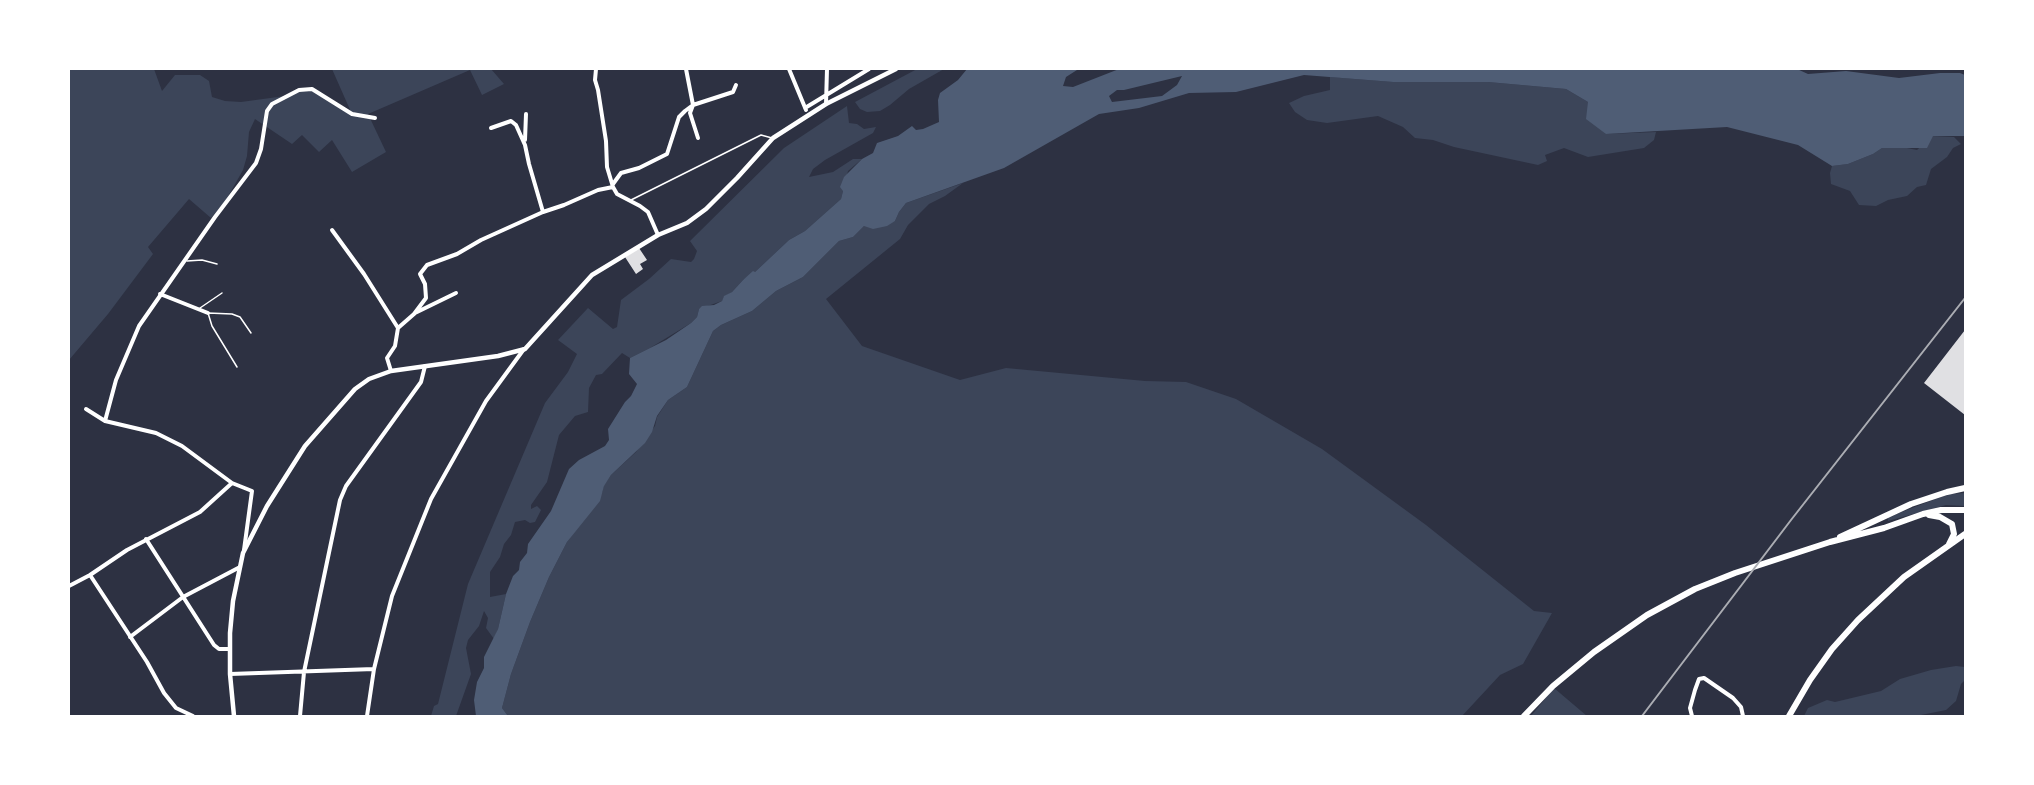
<!DOCTYPE html>
<style>
body{margin:0}
#map{position:relative;width:2034px;height:785px;overflow:hidden;background:#2d3142;font-family:Commissioner,sans-serif}
canvas{display:block}
.frame{position:absolute;inset:0;border:70px solid #fff;pointer-events:none}
</style>
<div id="map">
<canvas width="2034" height="785"></canvas>
<div class="frame"></div>
</div>
<script>
const ctx = document.querySelector('canvas').getContext('2d');
ctx.lineJoin = 'round';
function fillPath(path, color) {
  ctx.fillStyle = color;
  ctx.fill(path, 'evenodd');
}
function poly(rows) {
  const path = new Path2D();
  for (const r of rows) {
    path.moveTo(r[0], r[1]);
    for (let i = 2; i < r.length; i += 2) path.lineTo(r[i], r[i + 1]);
  }
  return path;
}
function stroke(path, color, width, dash) {
  ctx.strokeStyle = color;
  ctx.lineWidth = width;
  ctx.lineCap = dash ? 'butt' : 'round';
  ctx.setLineDash(dash || []);
  ctx.stroke(path);
}
fillPath(poly([
 [69,69,154,69,162,91,175,75,200,75,209,81,212,97,225,101,241,102,285,96,299,90,312,89,351,112,332,69,491,69,504,84,482,95,470,70,368,114,386,152,352,172,332,140,319,152,302,135,292,144,255,119,249,132,247,156,243,170,226,200,211,218,189,199,148,247,153,254,108,314,69,360],
 [917,69,944,69,909,89,890,105,880,111,867,112,860,109,855,102],
 [1330,77,1393,82,1488,82,1566,89,1588,102,1606,134,1656,132,1654,140,1644,148,1588,157,1564,148,1545,155,1547,161,1538,165,1454,147,1433,140,1415,138,1403,127,1378,116,1327,123,1307,120,1295,112,1289,103,1304,96,1330,90],
 [847,106,849,123,857,124,864,129,876,127,873,133,825,160,813,169,809,177,833,172,853,159,862,159,848,171,841,199,805,231,789,240,755,272,743,280,732,292,724,297,722,301,699,309,697,317,691,323,650,348,630,358,622,353,602,374,596,375,589,388,588,412,575,416,559,435,547,482,531,505,531,509,537,506,541,510,535,522,530,523,525,520,515,522,511,535,504,544,500,557,490,572,490,597,506,594,498,629,494,639,486,628,488,618,484,611,479,626,468,640,466,648,471,674,456,716,431,716,434,706,438,704,468,584,545,403,568,372,577,354,558,340,588,308,613,329,617,327,621,300,649,279,671,259,691,262,694,259,697,251,690,241,784,148],
 [1932,136,1954,137,1961,144,1953,148,1947,157,1931,169,1926,185,1917,187,1907,196,1888,200,1876,206,1859,205,1850,191,1831,184,1830,173,1832,166,1848,164,1873,154,1882,148,1902,147,1917,150],
 [963,183,945,196,929,204,908,225,900,239,826,299,862,346,960,380,1006,368,1145,381,1186,382,1236,399,1322,449,1426,525,1534,611,1552,613,1523,664,1500,675,1462,716,508,716,502,708,511,674,530,622,549,577,567,542,602,493,604,485,611,475,636,452,655,426,657,417,668,400,687,387,713,331,721,325,752,311,776,291,803,277,839,241,853,237,864,226,895,221,899,212,906,203],
 [1965,493,1965,506,1946,505,1888,521,1888,518,1899,513,1933,500,1950,494],
 [1956,666,1965,667,1965,680,1961,684,1956,701,1946,710,1916,716,1804,716,1808,708,1827,700,1835,702,1881,691,1900,679,1931,670],
 [1554,688,1587,716,1531,716]
]), '#3c4559');
fillPath(poly([
 [967,69,1084,69,1077,70,1066,77,1063,86,1073,87,1119,69,1797,69,1808,74,1846,71,1899,78,1940,73,1960,73,1965,75,1965,136,1933,136,1927,148,1882,148,1873,154,1848,164,1832,166,1798,145,1727,127,1606,134,1586,119,1588,102,1566,89,1488,82,1393,82,1304,75,1236,92,1189,93,1139,108,1099,114,1004,168,906,203,899,212,895,221,887,226,873,229,864,226,853,237,839,241,803,277,776,291,752,311,721,325,713,331,687,387,668,400,657,416,652,432,645,443,611,475,604,486,600,501,567,542,549,577,530,622,511,674,502,708,508,716,476,716,474,700,477,682,484,668,484,657,498,629,506,594,513,576,519,570,520,562,527,553,528,544,551,511,569,469,579,460,605,446,609,440,608,429,625,402,631,396,637,384,629,374,630,358,666,340,691,323,697,317,699,309,702,306,714,305,722,301,724,296,732,292,743,280,753,271,755,272,789,240,805,231,841,199,843,191,840,187,844,177,862,159,873,153,877,143,898,136,912,126,916,130,923,129,939,122,938,100,940,93,958,80],
 [1182,76,1177,85,1162,96,1112,102,1109,96,1117,90,1124,90]
]), '#4f5d75');
fillPath(poly([
 [639,248,647,260,640,264,643,269,636,274,625,257],
 [1965,330,1965,415,1924,383]
]), '#e0e0e3');
stroke(poly([
 [631,200,761,135,772,138],
 [187,261,202,260,217,264],
 [200,308,222,293],
 [237,367,212,326,208,313,232,314,240,317,251,333]
]), '#fff', 1.5);
stroke(poly([
 [596,69,595,80,598,90,606,141,607,167,613,187,617,194,640,206,648,212,658,235],
 [686,69,693,105,690,113,698,138],
 [789,69,806,110],
 [826,104,827,69],
 [805,108,869,69],
 [491,128,511,121,516,125,525,145,529,164,543,212],
 [525,140,526,114],
 [613,184,621,173,639,168,667,154,679,117,685,111,693,105,733,92,736,85],
 [332,230,364,274,398,328],
 [160,294,208,313],
 [415,313,456,293],
 [391,371,387,358,395,346,398,328,414,314,426,298,425,284,420,274,427,265,457,254,481,240,543,212,564,205,598,190,613,187],
 [86,409,105,421,156,433,182,446,232,483,252,491,244,550],
 [105,421,116,380,139,326,215,217,256,163,261,149,267,111,272,104,299,90,312,89,352,114,375,118],
 [146,539,214,645,219,649,229,649],
 [90,575,147,662,164,693,176,708,193,716],
 [69,586,90,575,127,550,200,512,232,483],
 [130,637,183,597,240,567],
 [230,674,374,669],
 [300,716,304,672,340,500,346,486,421,382,425,366],
 [367,716,374,669,392,596,431,499,486,401,524,349],
 [1692,716,1690,708,1695,690,1699,679,1704,678,1733,698,1741,707,1743,716]
]), '#fff', 4);
stroke(poly([
 [234,716,230,674,230,633,233,601,243,553,267,506,305,446,355,389,369,379,391,371,498,356,525,349,592,275,658,235,687,223,706,209,737,178,773,138,826,104,896,69]
]), '#fff', 4.5);
stroke(poly([
 [1929,515,1940,517,1952,524,1954,534,1949,544],
 [1840,537,1911,504,1947,492,1965,488],
 [1524,716,1553,686,1594,652,1647,615,1695,589,1735,573,1830,542,1884,528,1923,514,1941,510,1965,510],
 [1789,716,1810,680,1832,649,1858,620,1904,577,1965,534]
]), '#fff', 6);
stroke(poly([
 [1642,716,1791,520,1965,298]
]), '#abadb3', 2);
</script>
